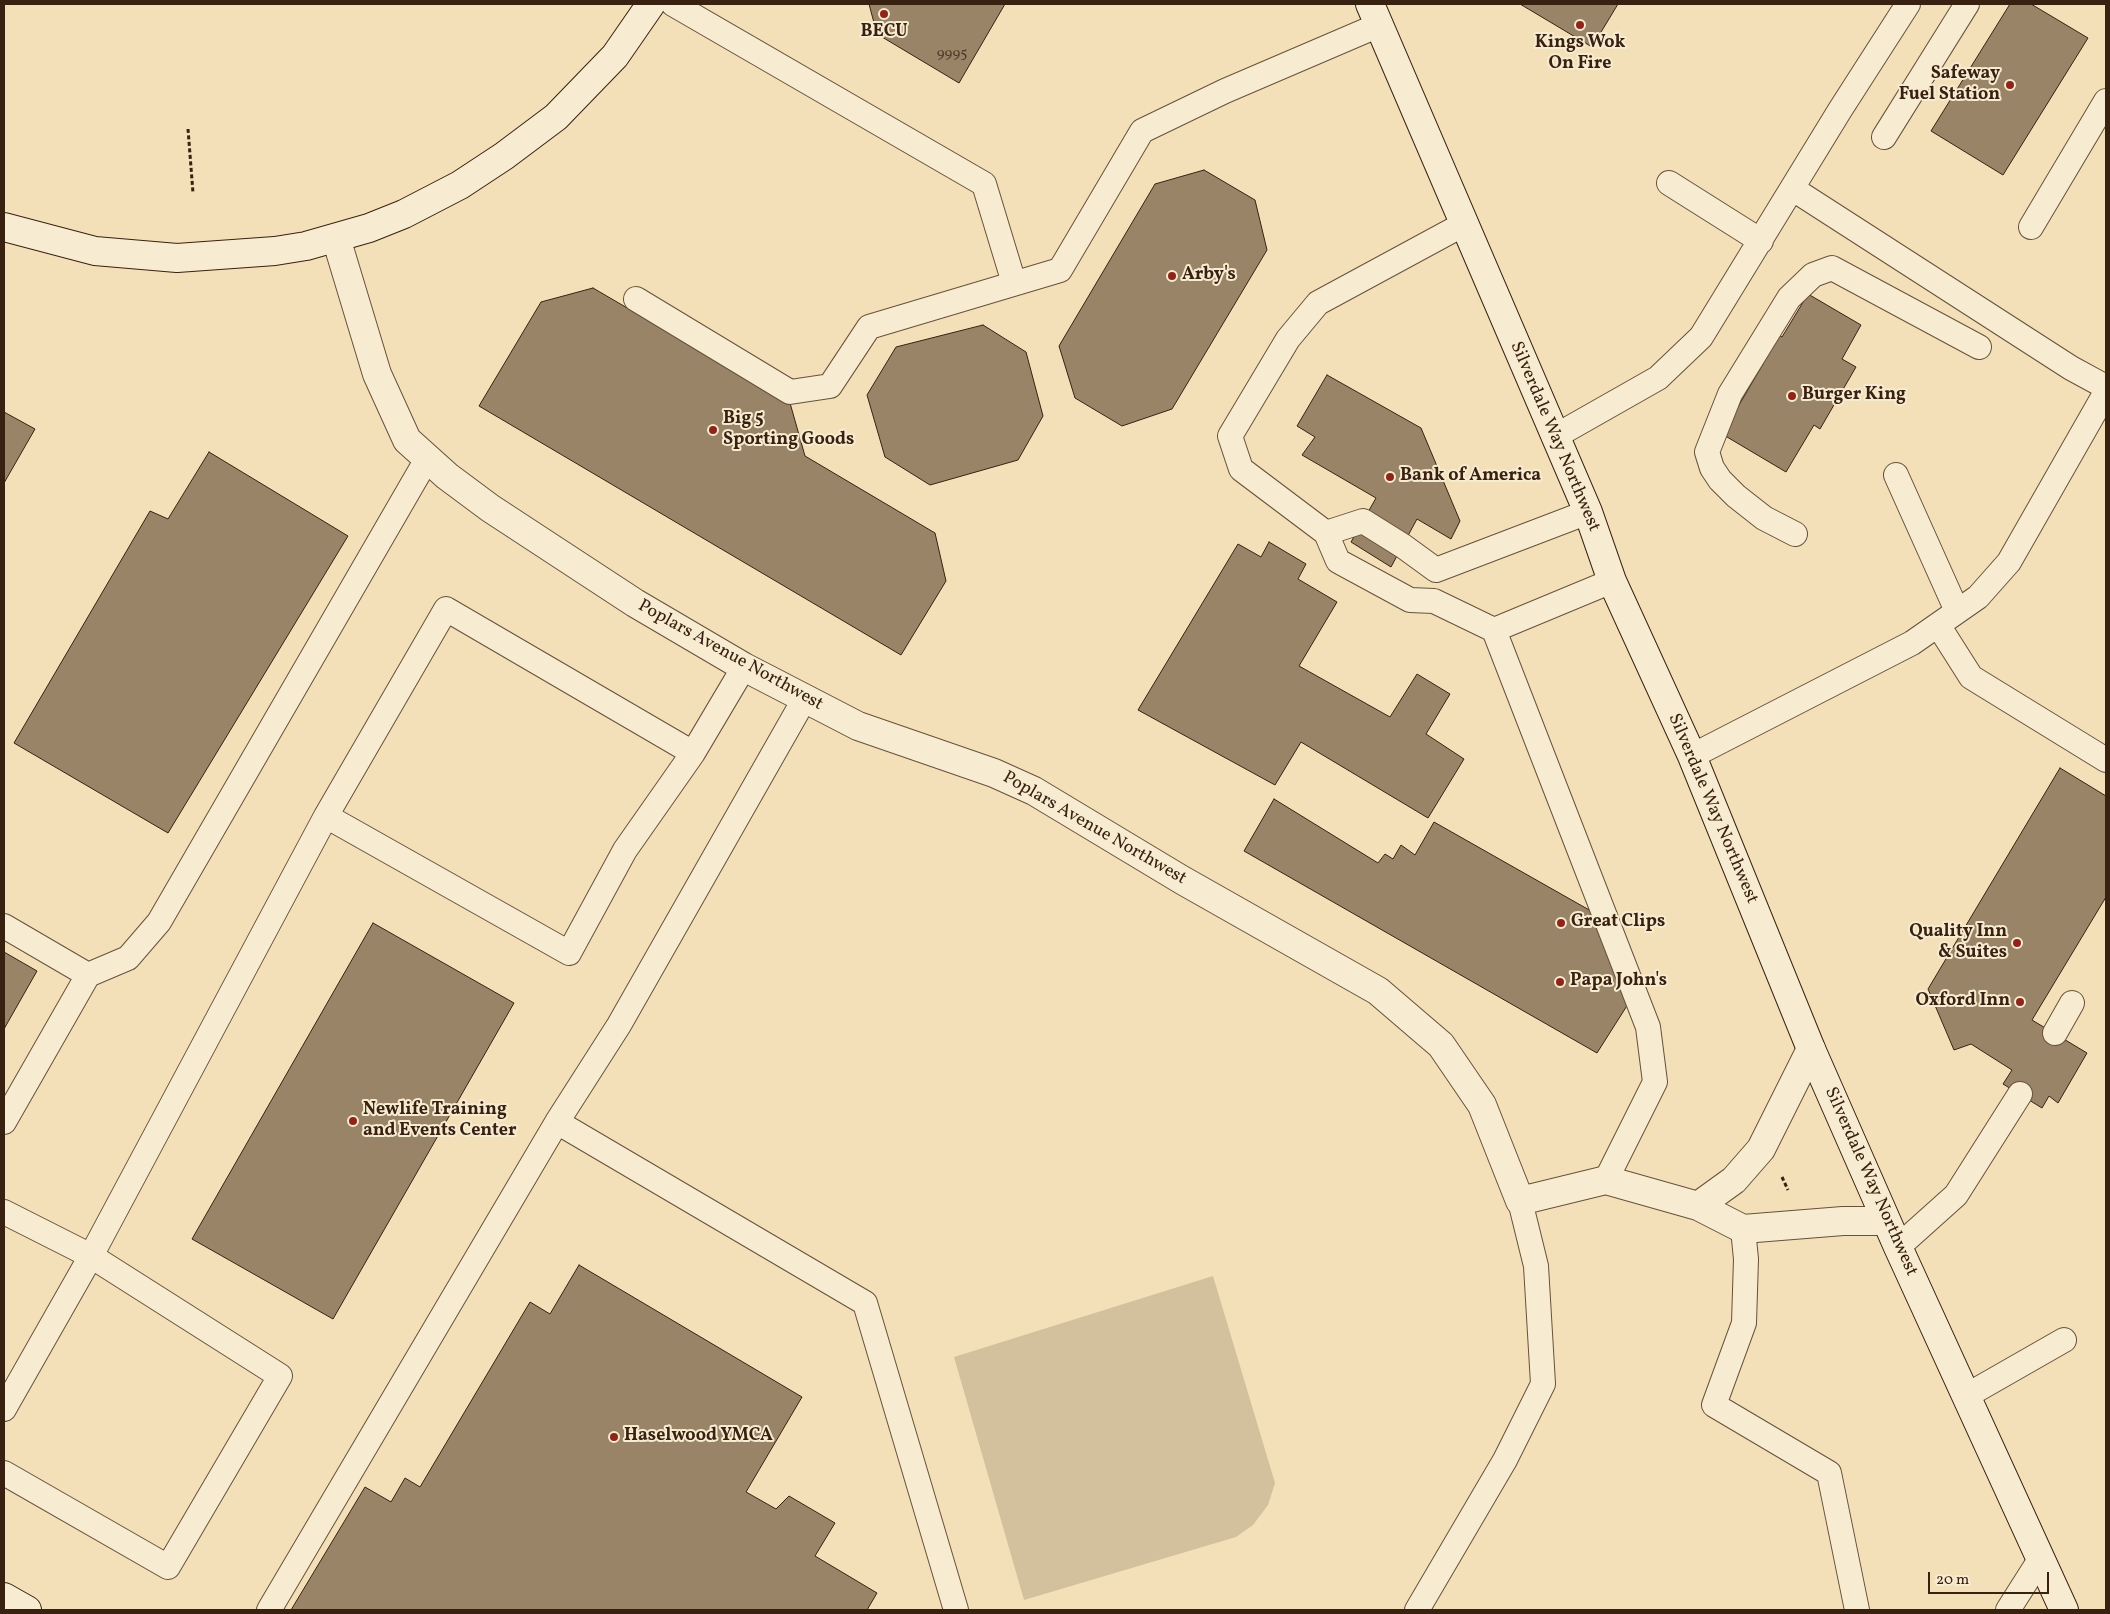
<!DOCTYPE html>
<style>
body{margin:0}
#map{position:relative;width:2110px;height:1614px;overflow:hidden;background:#f3e0b8;font-family:Vollkorn,serif}
canvas{display:block}
.frame{position:absolute;inset:0;border:5px solid #382111;pointer-events:none}
.scale{position:absolute;left:1928px;top:1572px;width:121px;height:22px;box-sizing:border-box;border:2px solid #382111;border-top:0;padding-left:6px;font-size:15px;line-height:18px;white-space:nowrap;color:#382111;-webkit-text-stroke:4px #f7ebd1;paint-order:stroke}
</style>
<div id="map">
<canvas width="2110" height="1614"></canvas>
<div class="frame"></div>
<div class="scale">20 m</div>
</div>
<script>
const ctx = document.querySelector('canvas').getContext('2d');
ctx.lineJoin = 'round';
function fillPath(path, color) {
  ctx.fillStyle = color;
  ctx.fill(path, 'evenodd');
}
function poly(rows) {
  const path = new Path2D();
  for (const r of rows) {
    path.moveTo(r[0], r[1]);
    for (let i = 2; i < r.length; i += 2) path.lineTo(r[i], r[i + 1]);
  }
  return path;
}
function stroke(path, color, width, dash) {
  ctx.strokeStyle = color;
  ctx.lineWidth = width;
  ctx.lineCap = dash ? 'butt' : 'round';
  ctx.setLineDash(dash || []);
  ctx.stroke(path);
}
function write(font, color, halo, rows, align = 'center') {
  ctx.font = font + ' Vollkorn,serif';
  ctx.lineWidth = 4;
  ctx.setLineDash([]);
  ctx.textBaseline = 'middle';
  ctx.strokeStyle = halo;
  ctx.fillStyle = color;
  for (const [text, x, y, turn = 0] of rows) {
    ctx.save();
    ctx.translate(x, y);
    ctx.rotate((+turn || 0) * Math.PI / 180);
    ctx.textAlign = isNaN(turn) ? turn : align;
    if (halo) ctx.strokeText(text, 0, 0);
    ctx.fillText(text, 0, 0);
    ctx.restore();
  }
}
fillPath(poly([
 [1213,1276,1275,1483,1268,1505,1253,1525,1236,1537,1024,1600,954,1357]
]), '#d3c09c');
const building = poly([
 [869,4,1005,4,959,83,877,34,869,4],
 [1520,4,1618,4,1592,47,1520,4],
 [2010,4,2031,4,2088,38,2003,175,1931,131,2010,4],
 [1204,170,1255,200,1267,250,1172,409,1122,426,1075,398,1059,346,1155,184,1204,170],
 [593,288,790,403,805,456,935,533,946,581,901,655,479,406,541,302,593,288],
 [1808,294,1861,325,1842,359,1856,367,1820,429,1814,425,1786,472,1722,434,1763,364,1756,359,1773,331,1782,337,1808,294],
 [983,325,1026,352,1043,416,1018,460,930,485,885,457,867,395,896,347,983,325],
 [1327,375,1421,428,1460,521,1451,539,1417,519,1391,567,1351,542,1376,498,1302,455,1315,437,1297,426,1327,375],
 [4,412,35,429,4,483,4,412],
 [209,452,348,536,168,833,14,743,150,511,168,519,209,452],
 [1269,542,1306,564,1298,579,1337,602,1299,666,1390,717,1417,674,1450,694,1426,734,1464,759,1428,818,1301,742,1275,785,1138,710,1238,544,1261,557,1269,542],
 [2060,768,2106,796,2106,897,2032,1020,2087,1053,2058,1103,2049,1096,2042,1108,2003,1084,2012,1070,1971,1044,1954,1050,1928,989,2060,768],
 [1274,799,1378,863,1385,854,1393,859,1401,845,1415,855,1434,822,1591,911,1630,1001,1597,1053,1244,851,1274,799],
 [373,923,514,1003,333,1319,192,1239,373,923],
 [4,952,37,971,4,1029,4,952],
 [579,1265,802,1397,746,1492,776,1509,789,1496,835,1523,815,1556,877,1593,867,1610,291,1610,365,1487,391,1502,405,1478,420,1487,530,1302,550,1314,579,1265]
]);
fillPath(building, '#998468');
stroke(building, '#382111', 1);
const lane = poly([
 [673,4,984,184,1014,283],
 [1884,137,1967,4],
 [1669,183,1761,241],
 [1793,189,2071,368,2106,387],
 [1464,224,1318,303,1288,339,1230,436,1241,469,1326,533,1338,561,1410,600,1434,601,1494,630,1612,581],
 [2031,227,2106,101],
 [636,299,790,392,830,386,869,327,1060,270,1142,131,1225,91,1379,25],
 [1554,437,1658,378,1701,337,1840,110,1908,4],
 [1896,475,1957,611],
 [1326,533,1363,521,1403,546,1436,570,1588,512],
 [1795,534,1764,518,1736,496,1720,480,1712,468,1707,452,1730,394,1789,298,1813,275,1832,268,1979,347],
 [1938,625,1971,677,2106,760],
 [1494,630,1648,1027,1655,1082,1606,1180],
 [805,698,619,1025,557,1122,865,1303,956,1610],
 [1692,756,1912,643,1978,597,2009,562,2106,392],
 [326,816,569,953,625,850,693,753,744,667],
 [4,926,88,975,4,1122],
 [88,975,128,958,159,922,427,459],
 [2055,1033,2072,1003],
 [4,1212,91,1256,280,1376,168,1567,4,1473],
 [1743,1229,1746,1259,1744,1323,1714,1405,1829,1473,1857,1610],
 [1898,1247,1956,1195,2020,1094],
 [1966,1396,2064,1340],
 [4,1409,91,1256,326,816,446,609,693,753],
 [269,1610,557,1122],
 [1417,1610,1505,1460,1543,1384,1536,1266,1520,1201],
 [2008,1610,2041,1558]
]);
const street = poly([
 [336,238,377,374,407,440,447,476,490,508,635,603,744,667,858,726,994,773,1034,791,1182,880,1378,991,1441,1045,1482,1105,1520,1201,1606,1180,1698,1206,1743,1229,1843,1221,1886,1221],
 [1698,1206,1734,1180,1761,1149,1811,1049]
]);
const secondary = poly([
 [1370,4,1588,512,1612,581,1692,756,1811,1049,1898,1247,2064,1610],
 [4,227,95,251,177,258,275,251,306,246,369,228,404,214,460,185,504,156,556,117,615,56,651,4],
 [4,1597,27,1610]
]);
stroke(lane, '#67513b', 26);
stroke(street, '#67513b', 30);
stroke(secondary, '#382111', 30);
stroke(poly([
 [188,129,193,193],
 [1782,1177,1788,1190]
]), '#382111', 3, [4, 2.5]);
stroke(lane, '#f7ebd1', 24);
stroke(street, '#f7ebd1', 28);
stroke(secondary, '#f7ebd1', 28);
for (const [x, y, r, color] of [
 [884,14,5,"#8f2418"],
 [1580,25,5,"#8f2418"],
 [2010,85,5,"#8f2418"],
 [1172,276,5,"#8f2418"],
 [1792,396,5,"#8f2418"],
 [713,430,5,"#8f2418"],
 [1390,477,5,"#8f2418"],
 [1561,923,5,"#8f2418"],
 [2017,943,5,"#8f2418"],
 [1560,982,5,"#8f2418"],
 [2020,1002,5,"#8f2418"],
 [353,1121,5,"#8f2418"],
 [614,1437,5,"#8f2418"]
]) {
  const dot = new Path2D();
  dot.arc(x, y, r, 0, 2 * Math.PI);
  ctx.fillStyle = color;
  ctx.fill(dot);
  stroke(dot, '#f7ebd1', 2);
}
write('15px', '#503a27', null, [
 ["9995",952,54]
]);
write('bold 18px', '#382111', '#f7ebd1', [
 ["BECU",884,33,"center"],
 ["Kings Wok",1580,44,"center"],
 ["On Fire",1580,65,"center"],
 ["Safeway",2000,75,"right"],
 ["Fuel Station",2000,96,"right"],
 ["Arby's",1182,276],
 ["Burger King",1802,396],
 ["Big 5",723,420],
 ["Sporting Goods",723,441],
 ["Bank of America",1400,477],
 ["Great Clips",1571,923],
 ["Quality Inn",2007,933,"right"],
 ["& Suites",2007,954,"right"],
 ["Papa John's",1570,982],
 ["Oxford Inn",2010,1002,"right"],
 ["Newlife Training",363,1111],
 ["and Events Center",363,1132],
 ["Haselwood YMCA",624,1437]
], 'left');
write('18px', '#382111', '#f7ebd1', [
 ["Silverdale Way Northwest",1554,437,67],
 ["Poplars Avenue Northwest",730,656,29],
 ["Silverdale Way Northwest",1712,809,67],
 ["Poplars Avenue Northwest",1094,829,30],
 ["Silverdale Way Northwest",1870,1182,66]
]);
</script>
